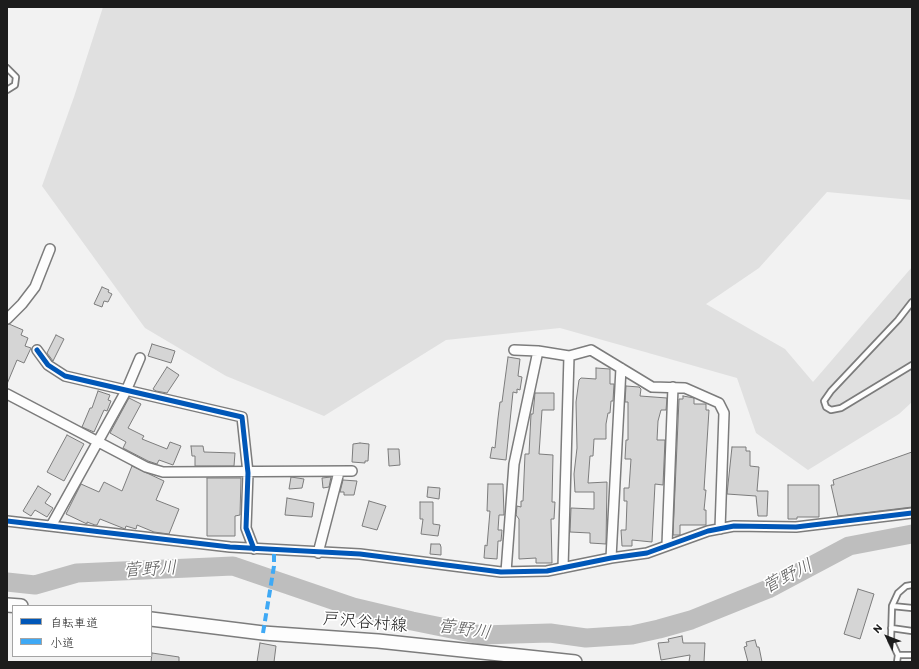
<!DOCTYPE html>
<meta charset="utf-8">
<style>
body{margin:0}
#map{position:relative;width:919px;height:669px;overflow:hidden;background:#f2f2f2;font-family:Itim,"Klee One",sans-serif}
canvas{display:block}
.frame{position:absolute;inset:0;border:8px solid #1c1c1c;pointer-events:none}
.legend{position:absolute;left:12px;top:605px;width:140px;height:52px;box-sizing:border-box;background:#fff;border:1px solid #a4a4a4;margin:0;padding:5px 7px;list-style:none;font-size:12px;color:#1c1c1c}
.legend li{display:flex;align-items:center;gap:8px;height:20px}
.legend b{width:20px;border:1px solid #a4a4a4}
.north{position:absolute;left:867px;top:617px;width:40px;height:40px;-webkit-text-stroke:3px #fff;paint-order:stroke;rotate:312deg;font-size:11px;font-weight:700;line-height:16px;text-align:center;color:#1c1c1c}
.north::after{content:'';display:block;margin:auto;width:14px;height:18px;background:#1c1c1c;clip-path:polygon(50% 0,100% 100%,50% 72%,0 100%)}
</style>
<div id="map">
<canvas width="919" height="669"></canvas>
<div class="frame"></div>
<ul class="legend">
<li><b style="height:5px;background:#0057b8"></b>自転車道</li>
<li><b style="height:5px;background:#3fa9f5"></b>小道</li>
</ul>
<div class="north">N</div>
</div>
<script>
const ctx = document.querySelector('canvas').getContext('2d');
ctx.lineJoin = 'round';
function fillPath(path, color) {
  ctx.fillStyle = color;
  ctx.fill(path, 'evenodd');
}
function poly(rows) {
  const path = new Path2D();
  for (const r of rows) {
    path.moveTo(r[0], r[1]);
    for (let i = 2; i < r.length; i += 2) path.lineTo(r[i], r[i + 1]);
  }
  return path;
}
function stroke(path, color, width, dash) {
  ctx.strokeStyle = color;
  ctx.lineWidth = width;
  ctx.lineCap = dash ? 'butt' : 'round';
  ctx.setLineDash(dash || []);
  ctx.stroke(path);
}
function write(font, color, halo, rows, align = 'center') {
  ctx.font = font + ' Itim,"Klee One",sans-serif';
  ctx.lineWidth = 3.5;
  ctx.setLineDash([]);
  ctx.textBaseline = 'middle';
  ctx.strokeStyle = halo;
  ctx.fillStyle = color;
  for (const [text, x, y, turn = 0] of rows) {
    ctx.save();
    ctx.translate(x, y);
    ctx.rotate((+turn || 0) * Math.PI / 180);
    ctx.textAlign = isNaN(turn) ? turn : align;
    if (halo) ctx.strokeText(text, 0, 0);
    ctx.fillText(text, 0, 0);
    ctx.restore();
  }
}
fillPath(poly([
 [103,7,912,7,912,200,827,192,759,268,706,304,785,349,813,382,912,267,912,402,899,414,808,470,756,433,737,378,560,328,446,340,324,416,226,376,145,328,42,186,74,97]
]), '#e0e0e0');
stroke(poly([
 [7,582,35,585,77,573,233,566,353,607,412,621,481,635,550,633,586,638,632,635,659,629,691,620,768,589,849,546,912,534]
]), '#bebebe', 19);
const building = poly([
 [102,287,109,290,108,292,112,294,108,302,104,301,102,307,94,304,102,287],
 [9,324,23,330,21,335,28,338,25,346,31,348,24,363,17,360,7,384,7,325,9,324],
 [56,335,64,339,53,361,47,353,56,335],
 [152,344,175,351,171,363,148,356,152,344],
 [508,357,520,359,518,376,522,377,520,390,517,389,517,393,513,392,506,460,490,458,492,447,495,448,498,418,500,402,502,402,508,357],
 [167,367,179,375,167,393,156,391,153,389,167,367],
 [596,368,610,369,610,384,614,384,613,401,611,401,610,413,608,413,606,424,606,439,594,439,593,456,590,456,588,483,607,482,606,544,590,543,590,533,570,532,571,508,594,509,594,492,575,492,574,474,577,448,576,402,579,380,581,378,596,379,596,368],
 [626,386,639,387,641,389,640,396,667,398,666,410,661,410,658,421,657,440,665,440,663,485,655,484,652,542,632,540,632,546,622,546,621,530,626,530,627,501,624,501,624,488,629,488,631,459,625,459,626,440,628,440,628,402,625,402,626,386],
 [98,391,110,395,108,400,111,401,107,411,104,410,94,432,82,427,90,408,92,408,98,391],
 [535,393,554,393,554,410,542,410,539,454,553,455,552,502,555,502,554,519,551,519,552,563,536,563,536,558,519,559,519,519,516,515,517,506,521,507,521,501,523,501,525,454,529,454,531,414,533,414,535,393],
 [683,396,694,398,694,404,706,404,706,410,709,410,704,490,706,490,704,510,706,510,706,525,680,525,680,535,673,535,679,399,683,399,683,396],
 [129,398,141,404,128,428,144,436,142,439,167,449,170,442,181,446,173,465,159,460,157,464,148,461,123,448,126,442,110,433,129,398],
 [67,435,84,444,64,481,47,472,67,435],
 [360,443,369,444,368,461,365,461,365,463,352,462,353,444,360,443],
 [191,446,203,446,204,452,235,453,234,466,195,466,195,456,192,456,191,446],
 [732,447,746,447,746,451,750,451,750,466,759,467,757,491,768,491,767,516,758,516,756,496,727,494,732,447],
 [388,449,399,449,400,465,389,466,388,449],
 [912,452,912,507,838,516,831,485,834,485,833,480,912,452],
 [132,466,164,481,156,500,179,509,169,534,154,532,137,525,136,529,126,526,125,529,100,519,97,525,95,525,87,522,87,524,66,514,81,484,99,492,104,482,122,491,132,466],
 [291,477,304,479,302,488,289,489,291,477],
 [331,477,329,487,323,488,322,478,331,477],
 [207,478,241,478,240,515,235,516,235,536,207,536,207,478],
 [343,480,357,481,354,495,344,495,344,492,340,492,343,480],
 [488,484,503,484,504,515,499,515,498,530,502,530,501,541,498,541,497,559,484,558,485,545,487,546,490,511,487,511,488,484],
 [788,485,819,485,819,517,797,517,797,519,788,519,788,485],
 [38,486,51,494,45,503,53,508,47,517,35,510,31,516,23,511,38,486],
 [428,487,440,488,439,499,427,497,428,487],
 [287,498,314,503,312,517,285,515,287,498],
 [369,501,386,506,377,530,362,526,369,501],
 [420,502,433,502,433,524,440,525,438,536,421,534,423,519,420,519,420,502],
 [431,544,440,544,441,547,441,555,430,554,431,544],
 [858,589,874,594,860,639,844,634,858,589],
 [682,636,683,643,705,643,704,662,689,662,690,655,661,660,658,643,669,642,668,639,682,636],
 [755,640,757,647,759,647,762,662,748,662,744,647,747,646,746,642,755,640],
 [260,643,276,646,274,662,257,662,260,643],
 [152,653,179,657,179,662,151,662,152,653]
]);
fillPath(building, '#d5d5d5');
stroke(building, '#7c7c7c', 1);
const service = poly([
 [7,68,16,77,15,85,7,90],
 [912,302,898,320,831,391,824,401,826,407,831,410,841,408,912,365],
 [892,606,912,608],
 [891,628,912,631],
 [898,655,912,655],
 [897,662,898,655,891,640,892,606,898,593,906,586,912,585]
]);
const minor = poly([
 [7,319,22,304,35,287,50,249],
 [37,350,48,365,65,376,242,417,248,473,246,528,254,549],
 [514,350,538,351,569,356,591,350,652,387,685,388,719,403,724,413,720,529],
 [7,394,146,467,163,472,352,471],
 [7,521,230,547,360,554,501,572,547,571,611,558,647,553,708,531,734,526,796,527,912,513],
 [51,526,126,391,140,358],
 [667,545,673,387],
 [318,553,339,472],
 [611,558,621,368],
 [563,568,569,356],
 [506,572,514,464,538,351]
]);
const secondary = poly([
 [7,605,21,606],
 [151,619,263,633,378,641,575,662]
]);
stroke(service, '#7c7c7c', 8);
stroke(minor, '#7c7c7c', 12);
stroke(secondary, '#7c7c7c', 16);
stroke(service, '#fdfdfd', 4.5);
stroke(minor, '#fdfdfd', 9);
stroke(secondary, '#fdfdfd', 13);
stroke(poly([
 [263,633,274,566,274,550]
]), '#3fa9f5', 4, [8, 4]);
stroke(poly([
 [37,350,48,365,65,376,242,417,248,473,246,528,254,549],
 [7,521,230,547,360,554,501,572,547,571,611,558,647,553,708,531,734,526,796,527,912,513]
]), '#0057b8', 5);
write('17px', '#1c1c1c', '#fff', [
 ["戸沢谷村線",365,623,5]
]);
write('italic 18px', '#5b5b5b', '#fff', [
 ["菅野川",150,570,-3],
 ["菅野川",788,577,-27],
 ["菅野川",464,630,8]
]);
</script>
